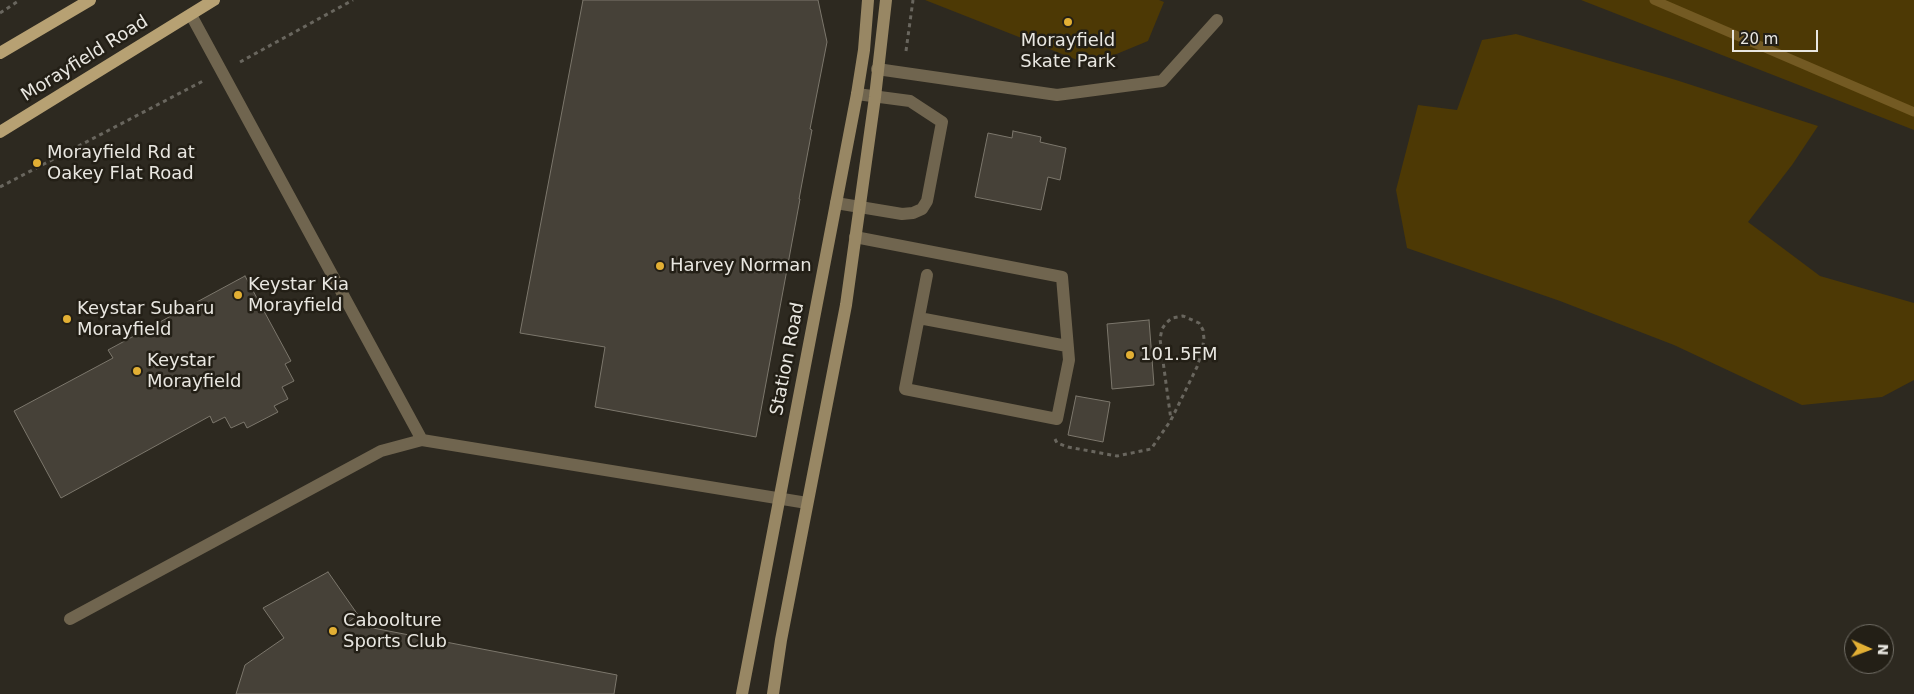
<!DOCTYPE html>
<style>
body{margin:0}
#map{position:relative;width:1914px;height:694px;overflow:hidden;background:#2d2920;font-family:"DejaVu Sans",sans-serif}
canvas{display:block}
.north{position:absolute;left:1844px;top:624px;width:50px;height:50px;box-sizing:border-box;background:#231f16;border:1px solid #726f67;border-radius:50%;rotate:92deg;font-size:14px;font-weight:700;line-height:20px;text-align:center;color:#e9e7e1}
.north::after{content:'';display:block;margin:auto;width:18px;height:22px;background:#e2af34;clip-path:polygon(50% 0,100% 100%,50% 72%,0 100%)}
.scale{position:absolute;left:1732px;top:30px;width:86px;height:22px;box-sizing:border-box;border:2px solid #e9e7e1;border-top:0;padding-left:6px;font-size:15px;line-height:18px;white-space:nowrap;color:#e9e7e1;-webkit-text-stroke:4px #231f16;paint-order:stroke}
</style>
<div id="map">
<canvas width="1914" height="694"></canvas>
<div class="north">N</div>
<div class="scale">20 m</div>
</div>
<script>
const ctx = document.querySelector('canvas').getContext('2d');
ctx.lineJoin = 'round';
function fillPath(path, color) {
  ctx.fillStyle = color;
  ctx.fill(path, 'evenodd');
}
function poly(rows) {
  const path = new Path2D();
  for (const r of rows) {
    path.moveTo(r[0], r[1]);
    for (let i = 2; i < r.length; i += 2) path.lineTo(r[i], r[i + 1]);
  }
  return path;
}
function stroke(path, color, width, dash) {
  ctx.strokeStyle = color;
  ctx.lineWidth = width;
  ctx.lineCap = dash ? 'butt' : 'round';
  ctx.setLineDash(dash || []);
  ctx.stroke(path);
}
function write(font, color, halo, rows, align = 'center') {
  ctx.font = font + ' "DejaVu Sans",sans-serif';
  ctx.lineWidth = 5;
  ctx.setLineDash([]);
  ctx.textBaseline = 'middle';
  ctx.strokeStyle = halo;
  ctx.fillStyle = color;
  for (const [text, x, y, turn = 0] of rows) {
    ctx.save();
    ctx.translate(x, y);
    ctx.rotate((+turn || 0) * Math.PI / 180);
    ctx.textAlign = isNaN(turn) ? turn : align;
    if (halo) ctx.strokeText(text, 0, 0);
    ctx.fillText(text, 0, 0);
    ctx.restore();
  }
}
fillPath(poly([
 [925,0,1159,0,1164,2,1148,41,1090,65],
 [1581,0,1914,0,1914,130],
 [1516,34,1676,80,1818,126,1792,165,1748,222,1820,276,1914,303,1914,380,1882,397,1802,405,1674,345,1560,301,1407,248,1396,190,1418,105,1457,110,1482,40]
]), '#4d3905');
stroke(poly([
 [1654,0,1914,112]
]), '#735a23', 9);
const building = poly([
 [583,0,818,0,827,42,810,129,812,130,799,199,800,199,756,437,595,407,605,347,520,333,583,0],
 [1013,131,1041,137,1040,142,1066,148,1060,180,1048,177,1041,210,975,197,988,133,1012,138,1013,131],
 [245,276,291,361,285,364,294,381,282,387,288,399,274,406,278,412,247,428,244,422,231,428,225,417,213,423,210,416,61,498,14,411,113,358,108,350,245,276],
 [1149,320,1154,385,1112,389,1107,324,1149,320],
 [1076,396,1110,402,1103,442,1068,435,1076,396],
 [328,572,358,615,347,623,617,675,614,694,236,694,245,665,284,638,263,608,328,572]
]);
fillPath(building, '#464138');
stroke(building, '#7c776c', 1);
stroke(poly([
 [0,13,20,0],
 [906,51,913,0],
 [240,62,353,0],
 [0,187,203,81],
 [1055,439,1057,443,1068,447,1117,456,1151,449,1171,420,1197,367,1202,351,1204,339,1203,330,1199,323,1183,316,1172,318,1166,323,1162,329,1160,339,1171,420]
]), '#69665e', 3, [4, 4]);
stroke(poly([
 [191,15,422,440],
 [877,69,1057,95,1162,81,1217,20],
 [836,203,902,214,913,213,922,209,927,201,942,122,910,101,857,94],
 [855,237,1062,277,1069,360,1057,419,905,389,927,275],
 [919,318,1067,346],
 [70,619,381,451,422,440,807,503]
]), '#70654f', 12);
stroke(poly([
 [742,694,857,94,864,50,868,0],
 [773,694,781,640,846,305,875,97,886,0]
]), '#988764', 12);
stroke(poly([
 [0,53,90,0],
 [0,132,214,0]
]), '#b7a173', 12);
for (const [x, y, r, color] of [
 [1068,22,5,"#e2af34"],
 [37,163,5,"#e2af34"],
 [660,266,5,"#e2af34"],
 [238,295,5,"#e2af34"],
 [67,319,5,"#e2af34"],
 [1130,355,5,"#e2af34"],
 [137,371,5,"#e2af34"],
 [333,631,5,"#e2af34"]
]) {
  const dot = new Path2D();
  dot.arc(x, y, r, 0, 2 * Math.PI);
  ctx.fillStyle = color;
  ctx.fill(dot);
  stroke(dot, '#231f16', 2);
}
write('18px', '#e9e7e1', '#231f16', [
 ["Morayfield",1068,41,"center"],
 ["Skate Park",1068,62,"center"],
 ["Morayfield Rd at",47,153],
 ["Oakey Flat Road",47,174],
 ["Harvey Norman",670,266],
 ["Keystar Kia",248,285],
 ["Morayfield",248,306],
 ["Keystar Subaru",77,309],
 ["Morayfield",77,330],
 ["101.5FM",1140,355],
 ["Keystar",147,361],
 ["Morayfield",147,382],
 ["Caboolture",343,621],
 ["Sports Club",343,642]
], 'left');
write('18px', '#e9e7e1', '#231f16', [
 ["Morayfield Road",85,59,-32],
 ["Station Road",788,359,-79]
]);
</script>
